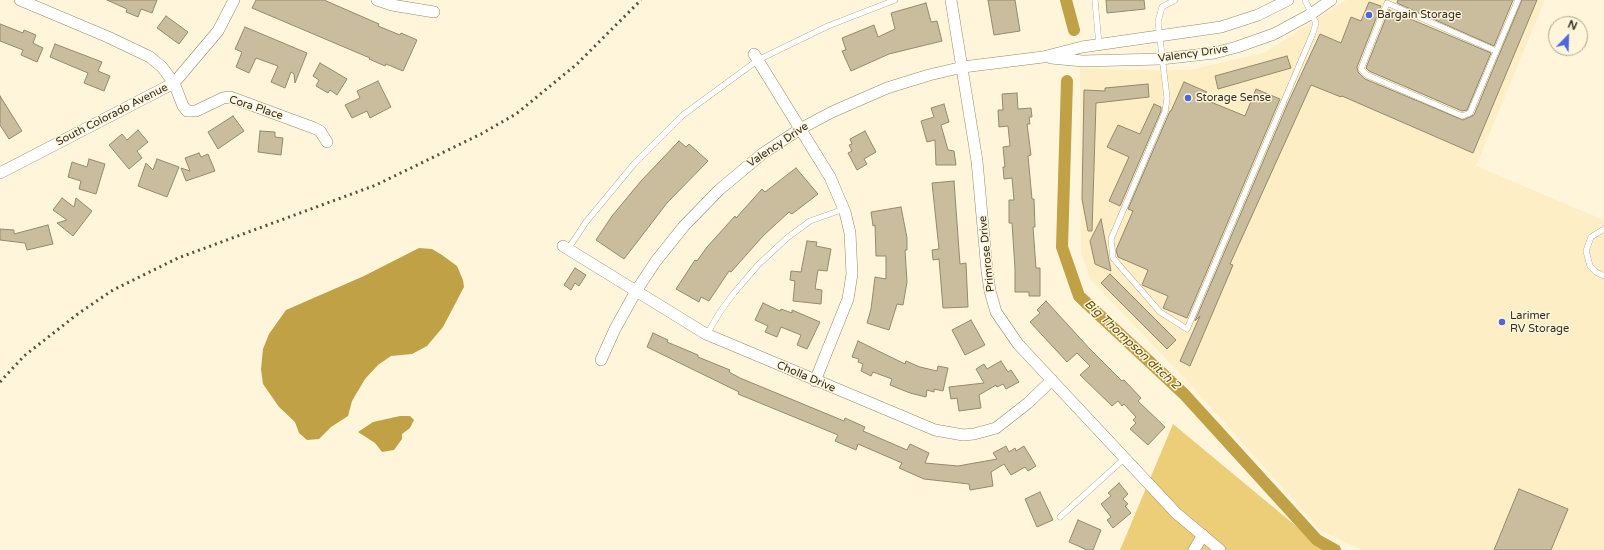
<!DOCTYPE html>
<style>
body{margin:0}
#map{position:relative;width:1604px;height:550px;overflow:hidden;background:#fff5db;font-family:"Varela Round",sans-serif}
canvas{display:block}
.north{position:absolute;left:1548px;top:16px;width:40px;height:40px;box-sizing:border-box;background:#fff5db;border:1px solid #ada591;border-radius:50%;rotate:23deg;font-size:11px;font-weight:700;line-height:16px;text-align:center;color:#322e21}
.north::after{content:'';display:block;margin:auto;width:14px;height:18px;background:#4d66db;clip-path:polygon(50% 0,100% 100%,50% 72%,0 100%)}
</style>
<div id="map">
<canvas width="1604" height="550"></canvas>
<div class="north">N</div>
</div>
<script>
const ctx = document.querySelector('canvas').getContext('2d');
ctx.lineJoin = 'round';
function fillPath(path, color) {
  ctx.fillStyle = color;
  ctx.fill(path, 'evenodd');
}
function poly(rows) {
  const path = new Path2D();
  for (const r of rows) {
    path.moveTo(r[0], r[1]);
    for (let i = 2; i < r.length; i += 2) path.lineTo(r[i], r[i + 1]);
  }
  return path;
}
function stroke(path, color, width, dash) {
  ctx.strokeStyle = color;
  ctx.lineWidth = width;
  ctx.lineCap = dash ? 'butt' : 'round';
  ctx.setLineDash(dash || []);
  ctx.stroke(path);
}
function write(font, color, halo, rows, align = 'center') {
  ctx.font = font + ' "Varela Round",sans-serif';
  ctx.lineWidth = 3;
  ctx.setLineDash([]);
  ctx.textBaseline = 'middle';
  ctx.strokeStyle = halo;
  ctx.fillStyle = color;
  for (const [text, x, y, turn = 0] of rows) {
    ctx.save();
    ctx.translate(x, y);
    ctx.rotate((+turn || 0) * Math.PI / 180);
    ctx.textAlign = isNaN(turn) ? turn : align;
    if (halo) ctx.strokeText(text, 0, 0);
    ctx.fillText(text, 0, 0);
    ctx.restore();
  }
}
fillPath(poly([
 [1346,0,1545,0,1476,166,1604,220,1604,550,1362,550,1321,531,1191,385,1091,280,1081,253,1080,67,1119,70,1189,70,1264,53]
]), '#fdeec6');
fillPath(poly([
 [1173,424,1325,550,1120,550]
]), '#ecce79');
fillPath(poly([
 [419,248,432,249,442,255,457,266,463,280,464,287,443,327,427,346,412,354,391,356,378,365,365,379,352,401,348,416,331,427,319,439,307,440,299,433,295,422,279,407,263,384,261,369,263,349,269,334,286,310,364,276],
 [400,416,410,416,414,420,410,428,402,434,402,439,394,450,382,452,375,443,358,432,373,422]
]), '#c0a145');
stroke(poly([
 [1066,0,1074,30],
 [1067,81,1062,247,1079,296,1184,394,1317,540,1335,550]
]), '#c0a145', 12);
const building = poly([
 [107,0,157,0,152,13,141,9,138,17,126,12,127,9,107,0],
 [256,0,324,0,379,24,378,26,400,35,401,33,417,40,403,71,386,64,385,66,369,59,370,58,252,8,256,0],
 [988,0,1015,0,1020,31,994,35,988,0],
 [1106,0,1144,0,1145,9,1107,13,1106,0],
 [1398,0,1513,0,1494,46,1397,3,1398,0],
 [1522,0,1537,0,1473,153,1342,96,1341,97,1311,85,1230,264,1233,265,1190,366,1180,361,1200,316,1195,321,1288,103,1320,34,1341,43,1351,17,1361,21,1369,2,1381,6,1357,67,1358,72,1365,79,1463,120,1474,115,1522,0],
 [926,3,931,22,937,21,942,41,889,54,851,71,842,51,846,50,842,38,874,25,878,37,895,29,891,13,926,3],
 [1389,10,1491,53,1467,110,1462,111,1369,71,1366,68,1389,10],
 [166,16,188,32,179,44,157,28,166,16],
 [0,24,23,33,24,30,36,35,33,43,43,48,37,62,21,55,23,50,0,41,0,24],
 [245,27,307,53,295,83,294,74,291,72,285,88,271,82,278,66,256,58,249,73,236,67,242,52,235,49,245,27],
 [55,44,102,62,98,71,110,76,104,91,84,83,88,73,50,57,55,44],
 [1287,56,1291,68,1218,89,1215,76,1287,56],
 [320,63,347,79,337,95,330,90,328,93,316,86,319,80,313,76,320,63],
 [378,81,391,107,370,118,367,111,352,118,345,105,360,98,357,91,378,81],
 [1184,82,1207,92,1196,96,1245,116,1256,89,1280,99,1187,318,1163,308,1168,296,1142,285,1148,270,1118,257,1116,250,1133,211,1128,209,1170,111,1171,111,1184,82],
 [1148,84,1149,97,1096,103,1092,231,1088,231,1082,199,1084,90,1105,91,1105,88,1148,84],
 [1017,93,1018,109,1031,108,1032,117,1029,117,1030,124,1027,124,1031,155,1028,156,1032,199,1034,199,1035,227,1033,227,1036,268,1040,268,1040,296,1029,296,1029,292,1015,292,1015,269,1012,223,1009,223,1009,200,1014,200,1012,178,1004,179,1003,167,1005,167,1003,147,1010,146,1008,126,999,127,998,110,1003,110,1002,94,1017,93],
 [0,96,22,131,9,139,0,125,0,96],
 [944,104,949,122,941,125,948,150,954,151,956,165,936,165,935,140,927,142,921,121,934,117,931,108,944,104],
 [1154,104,1161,107,1161,111,1120,206,1109,201,1129,157,1107,147,1118,125,1140,134,1154,104],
 [233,116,244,131,218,149,208,132,233,116],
 [138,130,148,142,137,151,142,158,129,169,109,145,122,134,127,140,138,130],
 [260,131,275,132,275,137,283,138,281,155,258,152,260,131],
 [865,131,876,152,864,159,867,164,857,170,848,153,852,151,849,145,852,144,850,139,865,131],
 [679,141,686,147,689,144,708,161,667,203,624,259,596,240,612,216,641,181,679,141],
 [199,153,201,157,208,154,215,171,186,181,181,168,190,171,185,158,199,153],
 [89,159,105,164,96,194,79,189,81,181,68,177,72,162,87,167,89,159],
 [157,159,179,167,167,197,138,186,146,163,153,170,157,159],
 [796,168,818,194,792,214,789,212,763,236,731,272,729,271,709,301,701,297,699,302,676,289,695,260,697,261,707,247,735,216,736,218,762,189,765,192,796,168],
 [954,181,960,264,966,263,968,307,943,308,939,259,933,260,932,250,939,249,932,183,954,181],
 [62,198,74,207,76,198,92,211,73,236,57,223,67,220,53,210,62,198],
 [901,207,907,238,907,250,905,250,907,282,903,305,897,304,889,330,867,323,871,309,875,277,886,279,886,256,876,256,875,225,873,226,871,212,901,207],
 [1101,219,1111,271,1095,264,1090,241,1101,219],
 [48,225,53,244,27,250,25,243,0,240,0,229,14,230,14,234,48,225],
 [807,241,817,242,816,246,831,249,827,271,818,270,815,289,822,290,821,304,793,301,795,281,790,280,791,271,801,272,807,241],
 [575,268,586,275,579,286,575,283,571,290,564,285,575,268],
 [1110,274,1176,340,1167,349,1101,283,1110,274],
 [1046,301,1089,348,1122,381,1124,380,1141,398,1138,401,1165,427,1148,445,1130,429,1136,423,1133,420,1136,417,1124,404,1122,406,1118,401,1112,406,1080,375,1090,366,1077,353,1067,362,1030,322,1040,313,1037,310,1046,301],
 [763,303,780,311,781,309,792,313,792,310,820,322,807,349,797,345,801,335,781,327,777,337,765,332,768,326,755,320,763,303],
 [971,320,985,345,965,355,952,330,971,320],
 [653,333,668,340,667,342,698,355,698,357,730,370,729,372,740,378,844,421,845,418,865,427,863,431,907,450,910,444,929,453,925,463,958,466,997,459,993,453,1006,446,1009,452,1015,448,1016,451,1024,446,1036,466,1028,471,1025,467,1011,475,1004,464,991,472,993,486,970,490,969,484,924,479,899,468,902,463,858,444,856,450,835,441,838,435,738,394,739,392,647,347,653,333],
 [858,341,905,364,906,361,920,367,937,371,938,366,948,368,943,391,934,389,934,392,927,390,926,397,910,393,890,385,892,379,873,372,871,376,861,371,863,364,858,362,859,359,852,357,858,341],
 [1001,361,1008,372,1011,370,1019,382,1006,389,1003,384,997,387,996,385,979,395,981,408,959,411,957,398,951,399,949,387,984,383,976,369,984,364,987,369,1001,361],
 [1119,483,1128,494,1123,499,1128,504,1125,506,1131,513,1113,528,1107,520,1111,517,1101,504,1111,496,1108,493,1119,483],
 [1519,489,1568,509,1551,550,1494,550,1519,489],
 [1040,492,1053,520,1037,527,1025,499,1040,492],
 [1078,520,1101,530,1093,550,1087,550,1069,542,1078,520]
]);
fillPath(building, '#c9bd9e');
stroke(building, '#94896b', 1);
const service = poly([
 [1095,0,1099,45],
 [1175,0,1162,7,1158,22,1167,98,1165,112,1111,239,1113,258,1160,312,1187,329,1313,33,1316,23,1305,0],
 [1496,51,1387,3,1361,69,1367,75,1462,116,1470,113,1518,0],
 [1604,229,1591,237,1586,251,1590,266,1596,272,1604,276],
 [568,249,586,222,634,164,683,115,758,60,828,26,895,0],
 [707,334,720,312,734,293,758,265,787,238,810,221,844,209],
 [1060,517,1125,458]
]);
const minor = poly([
 [20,0,108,37,150,57,162,67,174,83,183,106,187,111,196,111,223,98,230,97,314,128,320,131,327,142],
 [377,0,392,5,434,12],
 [951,0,977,161,987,271,990,291,996,312,1018,344,1176,513,1220,550],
 [754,54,830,177,845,212,850,233,852,274,848,299,815,381],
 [1051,58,1083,61,1161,59,1214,53,1237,47,1274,34,1311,14,1331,0],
 [0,173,174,83,218,31,234,0],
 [563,246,706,334,935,430,963,435,974,434,996,428,1028,403,1052,380],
 [601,360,615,329,636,291,656,261,684,226,719,190,762,154,800,129,832,112,887,88,929,75,963,67,1043,57,1082,47,1221,27,1258,15,1288,0],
 [1194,550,1203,535]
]);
stroke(service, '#93896a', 6);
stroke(minor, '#93896a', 12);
stroke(service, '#fff', 5.5);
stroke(minor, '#fff', 11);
stroke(poly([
 [0,382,24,356,79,313,113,290,178,258,376,185,481,134,516,114,577,64,641,0]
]), '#555041', 3, [2, 4]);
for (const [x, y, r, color] of [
 [1369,15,4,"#4d66db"],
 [1188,98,4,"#4d66db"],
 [1502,322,4,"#4d66db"]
]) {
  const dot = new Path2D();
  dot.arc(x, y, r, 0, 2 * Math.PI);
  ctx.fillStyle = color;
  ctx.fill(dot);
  stroke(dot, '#fff5db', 1.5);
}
write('11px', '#322e21', '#fff5db', [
 ["Bargain Storage",1377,15],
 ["Storage Sense",1196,98],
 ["Larimer",1510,316],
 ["RV Storage",1510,329]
], 'left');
write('11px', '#322e21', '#fff5db', [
 ["Valency Drive",1193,54,-8],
 ["Cora Place",256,108,18],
 ["South Colorado Avenue",112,115,-27],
 ["Valency Drive",778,145,-34],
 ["Primrose Drive",987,254,-96],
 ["Cholla Drive",806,377,23]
]);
write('italic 12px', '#614c00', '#fff5db', [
 ["Big Thompson ditch 2",1132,345,43]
]);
</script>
